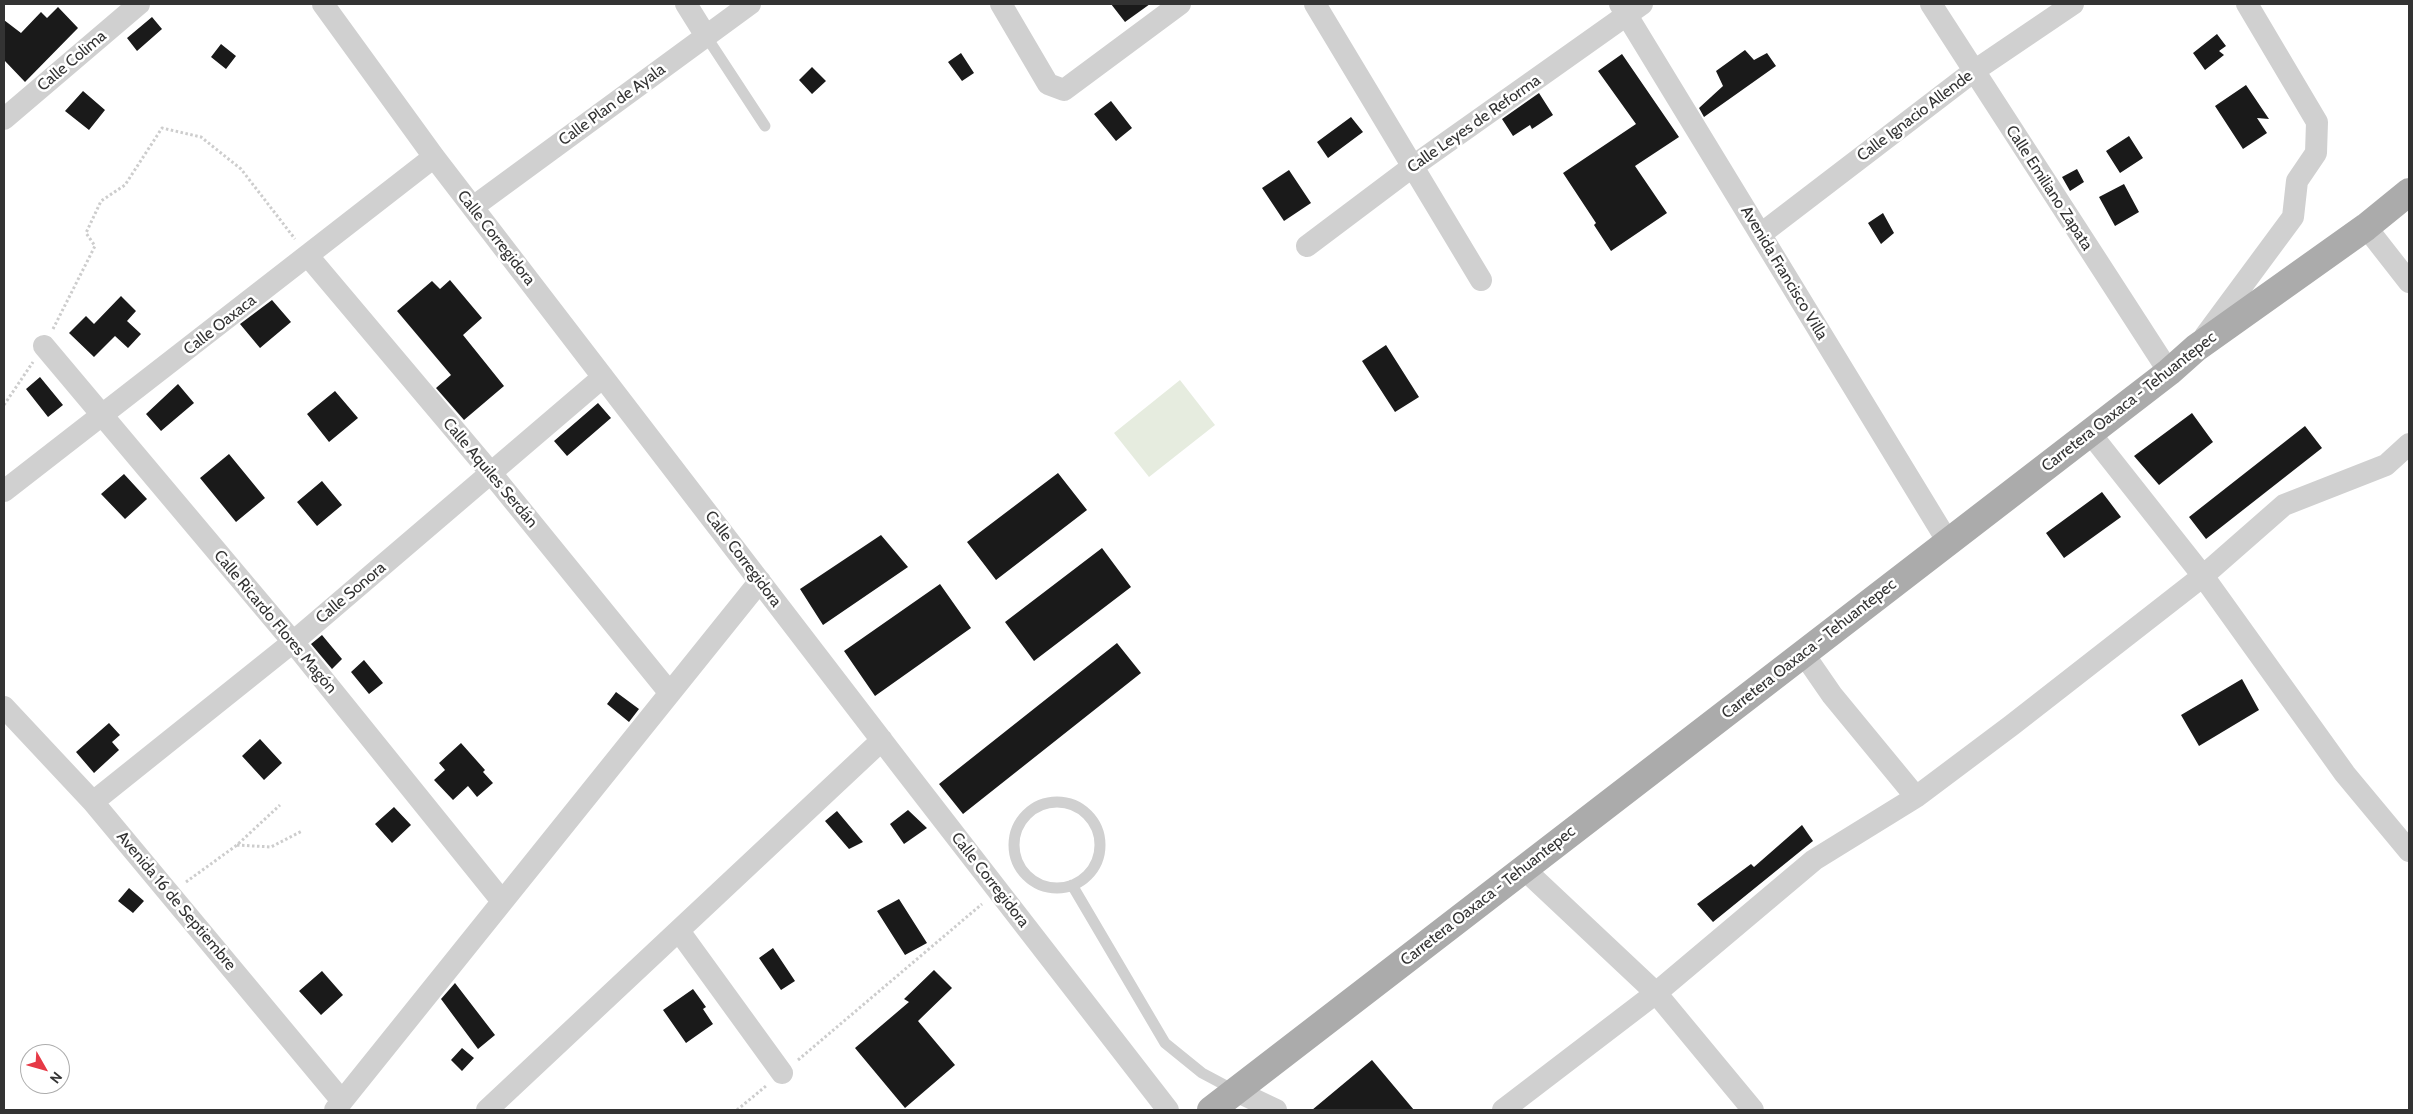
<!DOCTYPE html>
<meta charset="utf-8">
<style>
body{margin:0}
#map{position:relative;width:2413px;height:1114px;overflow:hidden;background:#fff;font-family:Cabin,sans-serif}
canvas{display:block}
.frame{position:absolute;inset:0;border:5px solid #333;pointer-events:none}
.north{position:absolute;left:20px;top:1044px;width:50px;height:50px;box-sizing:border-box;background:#fff;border:1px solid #adadad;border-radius:50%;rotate:128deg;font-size:14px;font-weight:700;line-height:20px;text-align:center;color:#333}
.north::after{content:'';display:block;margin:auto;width:18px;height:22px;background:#e63946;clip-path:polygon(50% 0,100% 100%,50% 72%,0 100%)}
</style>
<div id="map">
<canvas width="2413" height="1114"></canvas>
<div class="frame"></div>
<div class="north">N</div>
</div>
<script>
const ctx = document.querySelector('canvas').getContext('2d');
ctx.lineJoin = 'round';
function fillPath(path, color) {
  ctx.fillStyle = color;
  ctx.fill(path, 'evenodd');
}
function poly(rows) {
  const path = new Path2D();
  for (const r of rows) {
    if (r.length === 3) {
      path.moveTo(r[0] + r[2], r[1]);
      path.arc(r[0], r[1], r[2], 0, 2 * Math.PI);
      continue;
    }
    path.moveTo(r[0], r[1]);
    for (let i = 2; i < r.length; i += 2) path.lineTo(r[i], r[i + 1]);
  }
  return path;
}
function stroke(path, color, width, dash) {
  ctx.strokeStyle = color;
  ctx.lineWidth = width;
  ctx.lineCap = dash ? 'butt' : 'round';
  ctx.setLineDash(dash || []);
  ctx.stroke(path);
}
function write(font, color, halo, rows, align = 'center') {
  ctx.font = font + ' Cabin,sans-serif';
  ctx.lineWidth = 5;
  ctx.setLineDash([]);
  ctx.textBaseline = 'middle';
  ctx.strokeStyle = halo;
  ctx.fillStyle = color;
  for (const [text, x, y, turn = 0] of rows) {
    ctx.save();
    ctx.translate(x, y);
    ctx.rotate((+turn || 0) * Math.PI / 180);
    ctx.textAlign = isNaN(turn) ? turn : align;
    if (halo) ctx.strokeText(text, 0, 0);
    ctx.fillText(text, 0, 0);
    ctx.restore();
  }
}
fillPath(poly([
 [1180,380,1215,425,1149,477,1114,433]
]), '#e6ecdf');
fillPath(poly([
 [1111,4,1150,4,1125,22],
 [58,7,78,28,25,82,4,60,4,20,21,33,41,12,47,18],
 [152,17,162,29,137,51,127,38],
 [2217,34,2226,46,2219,51,2224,55,2205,70,2193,53],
 [221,44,236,56,226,69,211,57],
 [1745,50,1754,60,1767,53,1776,66,1704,117,1699,108,1723,86,1716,71],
 [961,53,974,73,962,81,948,62],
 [1622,54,1679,137,1635,166,1667,213,1611,251,1594,225,1596,223,1563,173,1636,124,1598,71],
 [812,67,826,81,812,94,799,80],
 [2246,85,2269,119,2257,118,2267,133,2243,149,2215,106],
 [83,91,105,110,89,130,65,111],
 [1539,93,1553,115,1532,129,1530,125,1513,136,1502,119],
 [1111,101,1132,128,1116,141,1094,114],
 [1351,117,1363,132,1328,158,1317,142],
 [2129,136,2143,158,2120,173,2106,151],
 [2077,169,2084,182,2070,191,2062,177],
 [1289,170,1311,203,1284,221,1262,188],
 [2124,184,2139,212,2115,226,2099,197],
 [1883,213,1894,233,1881,244,1868,223],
 [450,280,482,318,463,335,504,386,464,420,436,388,451,375,397,311,432,281,440,289],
 [121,296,136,311,127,321,141,334,128,348,115,336,94,357,69,333,86,316,94,324],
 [272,300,291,322,260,348,240,324],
 [1386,345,1419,397,1395,412,1362,361],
 [40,377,63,405,48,417,26,389],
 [178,384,194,403,161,431,146,414],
 [335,391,358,418,329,442,307,414],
 [598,403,611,418,567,456,554,441],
 [2192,413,2213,442,2159,485,2134,456],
 [2305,426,2322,448,2206,539,2189,517],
 [229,454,265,498,236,522,200,478],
 [1058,473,1087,510,996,580,967,542],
 [124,474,147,499,125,519,101,494],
 [322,481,342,505,317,526,297,502],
 [2102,492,2121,517,2064,558,2046,533],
 [881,535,908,567,823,625,800,589],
 [1102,548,1131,587,1034,661,1005,622],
 [940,584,971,628,875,696,844,651],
 [322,635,342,659,332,669,311,644],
 [1117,643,1141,673,963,814,939,784],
 [364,660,383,683,369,694,351,672],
 [2242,679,2259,710,2199,746,2181,715],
 [616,692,639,709,629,722,607,704],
 [109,723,120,735,112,742,119,750,94,773,76,752],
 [260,739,282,763,264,780,242,756],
 [461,743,485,770,483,772,493,783,477,797,468,786,453,800,434,780,445,770,439,763],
 [394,807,411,825,392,843,375,824],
 [908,810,927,828,904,844,890,824],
 [837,811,863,842,849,849,825,821],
 [1802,825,1813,841,1713,922,1697,904,1751,864,1754,867],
 [129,888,144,901,133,913,118,901],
 [899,899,927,943,905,955,877,911],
 [773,948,795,981,781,990,759,958],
 [934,970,952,988,918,1021,955,1065,905,1108,855,1048,909,1002,904,999],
 [322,971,343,995,321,1015,299,991],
 [455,983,495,1035,478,1049,441,999],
 [693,989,706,1007,703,1009,713,1024,686,1043,663,1010],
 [462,1048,474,1058,462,1071,451,1060],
 [1372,1060,1414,1110,1312,1110]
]), '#1a1a1a');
stroke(poly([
 [53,329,95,246,86,233,101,201,125,185,162,128,201,137,241,169,295,239],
 [4,405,33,362],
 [237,845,271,847,302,831],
 [186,882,237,845,280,805],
 [798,1060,982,904],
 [737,1110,766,1086]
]), '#cdcdcd', 3, [2.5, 2.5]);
stroke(poly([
 [706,36,765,126],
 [1057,845,43],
 [1072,885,1165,1043,1202,1073,1234,1090]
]), '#d0d0d0', 11);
stroke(poly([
 [323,4,434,157,903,768,1168,1110],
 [686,4,706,36],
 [1001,4,1048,84,1064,90,1180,4],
 [1315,4,1481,280],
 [1620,4,1948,542],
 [1931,4,2169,372],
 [4,119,139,4],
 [473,207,750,4],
 [2366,227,2409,282],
 [1761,234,1974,71,2073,4],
 [1307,246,1412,167,1642,4],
 [308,256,491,473,669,692],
 [2205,336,2293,217,2297,181,2316,153,2317,122,2247,4],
 [44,346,293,642,502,901],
 [2090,433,2203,576,2345,774,2409,851],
 [4,491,434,157],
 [1803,653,1832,695,1916,797],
 [4,707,93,802,342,1101],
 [93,802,293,642,603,377],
 [1524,869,1656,993,1753,1110],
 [679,931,782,1073],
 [1236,1091,1276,1110],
 [335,1110,760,581],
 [487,1110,882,740],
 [1503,1110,1656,993,1814,860,1916,797,2012,725,2203,576,2284,505,2386,465,2409,444]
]), '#d0d0d0', 22);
stroke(poly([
 [1211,1110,2169,372,2196,348,2366,227,2409,192]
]), '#ababab', 28);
write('16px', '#333', '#fff', [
 ["Calle Colima",72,61,-40],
 ["Calle Plan de Ayala",612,105,-36],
 ["Calle Ignacio Allende",1915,116,-37],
 ["Calle Leyes de Reforma",1474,124,-35],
 ["Calle Emiliano Zapata",2049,188,57],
 ["Calle Corregidora",496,238,52],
 ["Avenida Francisco Villa",1784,273,59],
 ["Calle Oaxaca",220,325,-38],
 ["Carretera Oaxaca - Tehuantepec",2129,402,-38],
 ["Calle Aquiles Serdán",490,473,50],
 ["Calle Corregidora",743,559,53],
 ["Calle Sonora",351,593,-40],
 ["Calle Ricardo Flores Magón",275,622,50],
 ["Carretera Oaxaca - Tehuantepec",1809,649,-38],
 ["Calle Corregidora",990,880,52],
 ["Carretera Oaxaca - Tehuantepec",1488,896,-38],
 ["Avenida 16 de Septiembre",176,901,50]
]);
</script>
